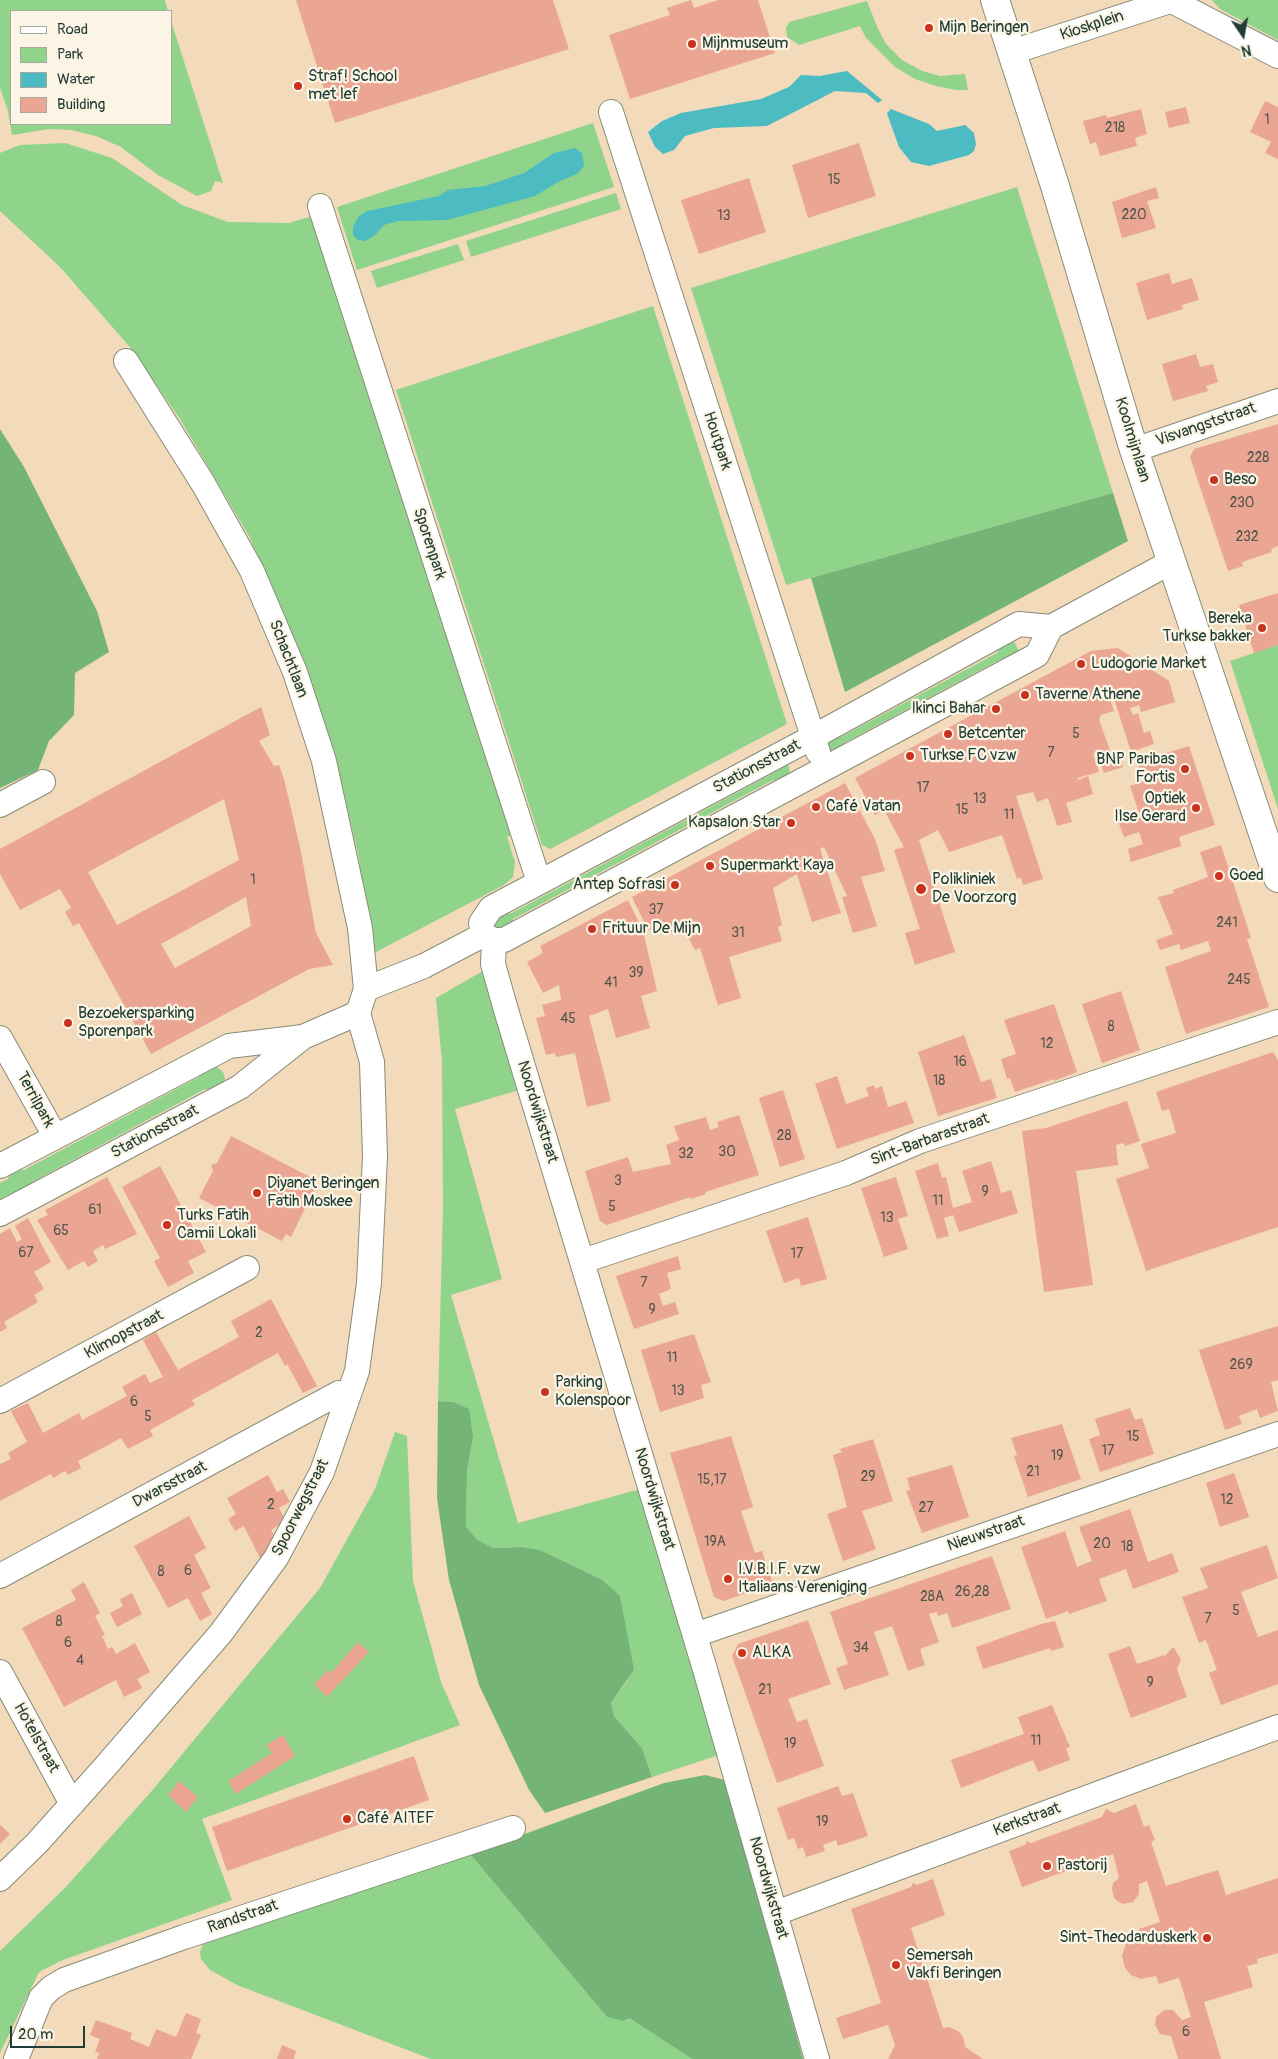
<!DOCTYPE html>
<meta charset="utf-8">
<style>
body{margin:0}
#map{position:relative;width:1278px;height:2059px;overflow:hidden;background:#f2daba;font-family:Pangolin,sans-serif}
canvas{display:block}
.legend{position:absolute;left:10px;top:10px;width:162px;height:115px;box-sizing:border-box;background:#fcf5e5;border:1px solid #a4ab9e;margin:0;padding:6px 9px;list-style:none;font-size:15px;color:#1f3d34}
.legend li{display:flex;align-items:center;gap:10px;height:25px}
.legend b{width:25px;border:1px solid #a4ab9e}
.north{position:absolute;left:1218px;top:10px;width:50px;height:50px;-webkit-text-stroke:4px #fcf5e5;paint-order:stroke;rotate:168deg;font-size:14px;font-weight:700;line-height:20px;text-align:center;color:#1f3d34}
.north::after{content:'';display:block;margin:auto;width:18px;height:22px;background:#1f3d34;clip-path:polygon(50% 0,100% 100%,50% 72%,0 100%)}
.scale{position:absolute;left:10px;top:2026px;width:75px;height:22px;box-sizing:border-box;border:2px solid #1f3d34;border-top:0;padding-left:6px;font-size:15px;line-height:18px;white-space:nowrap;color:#1f3d34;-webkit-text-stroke:4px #fcf5e5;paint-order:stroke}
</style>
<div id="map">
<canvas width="1278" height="2059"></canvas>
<ul class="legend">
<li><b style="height:6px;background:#fff"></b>Road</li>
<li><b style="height:14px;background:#90d38b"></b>Park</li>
<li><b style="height:14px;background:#4cbbc2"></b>Water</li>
<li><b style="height:14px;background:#eba593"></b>Building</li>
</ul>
<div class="north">N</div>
<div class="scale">20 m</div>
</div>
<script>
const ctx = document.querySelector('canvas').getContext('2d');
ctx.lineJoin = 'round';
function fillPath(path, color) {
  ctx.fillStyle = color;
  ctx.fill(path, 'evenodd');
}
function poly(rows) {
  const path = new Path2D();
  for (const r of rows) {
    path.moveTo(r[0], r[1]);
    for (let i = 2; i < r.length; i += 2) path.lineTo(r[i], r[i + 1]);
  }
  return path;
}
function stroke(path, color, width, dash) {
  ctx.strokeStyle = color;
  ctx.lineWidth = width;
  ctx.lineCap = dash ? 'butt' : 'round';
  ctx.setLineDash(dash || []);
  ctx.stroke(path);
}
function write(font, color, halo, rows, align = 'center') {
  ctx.font = font + ' Pangolin,sans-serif';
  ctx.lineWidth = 4.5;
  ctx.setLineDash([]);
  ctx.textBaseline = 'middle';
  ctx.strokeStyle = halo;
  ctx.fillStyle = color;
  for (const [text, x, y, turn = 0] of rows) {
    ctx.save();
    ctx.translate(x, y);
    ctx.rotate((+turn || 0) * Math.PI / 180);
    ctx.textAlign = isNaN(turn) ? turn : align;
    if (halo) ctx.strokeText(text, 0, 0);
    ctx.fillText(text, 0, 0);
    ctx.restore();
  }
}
fillPath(poly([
 [0,0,165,0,168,11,11,11,11,124,171,124,171,21,223,183,215,181,211,191,197,196,158,175,121,147,96,136,71,130,49,129,12,135,8,111,0,88],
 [1212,0,1278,0,1278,40,1220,9],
 [867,1,878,29,886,44,902,60,922,71,940,76,965,74,968,90,956,90,936,86,915,79,895,67,866,38,860,26,799,45,787,37,786,28,789,22],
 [593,123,614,187,357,270,337,207],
 [65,143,112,158,182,205,228,222,289,223,312,216,512,835,507,837,515,862,513,877,504,885,374,953,358,854,334,751,304,662,249,536,180,419,129,346,60,267,0,211,0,153,20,145],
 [1017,187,1113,493,786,585,691,288],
 [616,193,621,209,471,257,466,241],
 [458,244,464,260,377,288,371,271],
 [653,306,787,724,550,849,542,845,396,390],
 [1010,641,1015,643,1019,651,1011,662,1001,659,844,743,841,753,827,751,826,738,830,733,841,737,997,653,1001,643],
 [1278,645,1278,809,1230,661],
 [774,763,786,764,789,766,790,776,784,783,773,780,513,919,510,930,506,931,494,927,492,921,500,910,510,914,770,775],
 [483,971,519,1090,455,1109,502,1279,451,1295,518,1523,640,1489,719,1755,652,1777,642,1748,614,1716,611,1703,628,1680,520,1547,493,1548,478,1540,466,1527,467,1471,473,1437,453,1402,438,1401,443,1207,442,1061,436,998],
 [216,1066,223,1072,225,1079,215,1093,205,1089,32,1182,28,1193,25,1194,14,1192,0,1199,0,1183,8,1179,11,1169,14,1167,24,1170,199,1077,201,1067],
 [395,1432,407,1436,413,1581,441,1682,460,1725,202,1819,232,1900,63,1960,39,1972,0,2053,0,1951,65,1888,150,1793,320,1588,375,1489],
 [470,1854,607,2017,629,2018,692,2059,431,2059,237,1985,210,1970,201,1959,200,1952,203,1944]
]), '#90d38b');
fillPath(poly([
 [0,429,24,467,97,611,109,652,75,673,74,715,49,741,38,770,0,788],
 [1113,493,1128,541,845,692,811,578],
 [438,1401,453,1402,469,1409,473,1437,467,1471,466,1527,478,1540,493,1548,520,1547,540,1550,602,1580,620,1596,634,1670,611,1703,614,1716,642,1748,652,1777,545,1813,529,1790,479,1685,449,1580,437,1498],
 [705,1775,725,1780,803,2059,692,2059,629,2018,623,2021,607,2017,470,1854,664,1783]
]), '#74b577');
fillPath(poly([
 [847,71,882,100,878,103,866,93,835,91,767,126,714,128,685,136,674,150,663,154,655,147,648,132,662,121,681,113,761,99,789,87,801,75,820,76],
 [891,109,929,124,937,131,965,125,974,133,976,144,974,151,969,155,929,166,911,162,899,147,891,125,887,113],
 [575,148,582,153,584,166,577,174,558,182,535,196,447,220,398,221,384,225,375,235,365,241,358,240,353,235,353,227,358,217,367,211,439,196,448,190,485,186,524,173,554,153]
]), '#4cbbc2');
fillPath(poly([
 [296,0,553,0,569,49,335,123],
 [691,0,694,8,718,0,758,0,775,53,630,99,609,35,670,15,667,8],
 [1265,101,1278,107,1278,159,1265,153,1271,142,1250,132],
 [1186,107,1190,123,1169,128,1165,112],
 [1141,109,1147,134,1135,138,1137,146,1100,156,1096,142,1090,144,1083,121,1106,115,1107,118],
 [859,143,876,196,808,218,792,165],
 [749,178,766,232,699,254,681,200],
 [1156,187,1159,198,1147,201,1156,228,1122,238,1112,202],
 [1169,273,1172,284,1192,278,1199,300,1182,305,1183,309,1147,320,1136,283],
 [1196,354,1200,367,1213,364,1218,382,1206,386,1208,391,1173,401,1162,364],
 [1278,424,1278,546,1271,549,1272,552,1242,562,1243,566,1228,571,1190,457,1194,449],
 [1278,593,1278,645,1254,653,1239,605],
 [1118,648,1169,681,1175,702,1141,712,1139,705,1130,708,1133,715,1138,713,1144,733,1150,731,1154,744,1131,752,1110,686,1106,688,1114,711,1101,715,1099,720,1113,758,1119,756,1123,767,1104,773,1097,752,1093,753,1099,772,1077,778,1079,780,1088,776,1093,794,1066,803,1072,822,1057,826,1048,798,1037,802,1033,792,1016,796,1043,879,1023,885,1021,878,1017,879,1002,835,949,852,938,830,919,840,955,952,915,965,905,933,920,929,894,850,904,847,884,810,875,815,855,778,1091,651],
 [261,707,270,735,259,741,274,766,279,765,284,779,300,847,316,933,333,965,309,969,151,1054,79,923,73,926,65,912,71,908,60,889,20,910,0,874,0,849],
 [224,799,239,860,117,925,88,872],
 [246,897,251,926,175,968,161,944],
 [1189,746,1215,825,1179,837,1181,846,1131,862,1128,849,1143,844,1139,832,1124,837,1118,821,1139,813,1130,786,1144,781,1138,764,1148,761,1147,759],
 [845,783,875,839,885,871,861,877,877,926,853,933,842,897,847,896,824,847,820,849,841,913,812,922,797,874,773,888,782,925,778,927,782,941,729,957,741,998,718,1005,700,948,695,950,682,926,670,933,665,922,648,930,632,897],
 [1221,845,1251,938,1247,939,1269,1007,1186,1034,1165,967,1211,951,1208,941,1181,950,1179,944,1160,950,1156,940,1173,934,1158,897,1174,893,1173,890,1208,877,1200,852],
 [628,900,643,931,657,991,641,996,650,1028,616,1038,608,1009,589,1016,611,1101,587,1107,575,1053,556,1057,555,1053,546,1055,536,1018,545,1016,542,1005,561,1000,559,985,543,993,527,962,543,953,540,946],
 [1121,991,1140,1050,1102,1063,1082,1004],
 [1054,1004,1077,1072,1054,1081,1054,1079,1015,1092,1010,1078,1007,1079,1001,1059,1016,1054,1004,1020],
 [964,1035,981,1082,991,1079,997,1098,938,1116,918,1052],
 [1273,1052,1278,1060,1278,1227,1146,1271,1116,1179,1149,1168,1141,1144,1176,1133,1169,1109,1162,1111,1156,1092],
 [837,1076,846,1104,869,1096,866,1088,874,1085,875,1089,882,1086,888,1107,906,1101,914,1123,837,1149,815,1084],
 [783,1090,805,1159,780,1167,759,1098],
 [1127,1101,1140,1141,1125,1146,1124,1143,1116,1145,1118,1165,1076,1171,1093,1285,1044,1292,1022,1131,1046,1128],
 [739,1115,759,1175,705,1192,706,1194,691,1199,690,1197,607,1225,600,1221,585,1171,628,1157,633,1172,671,1164,666,1145,679,1140,674,1126,706,1117,710,1130,719,1127,717,1122],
 [231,1136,314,1179,311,1186,315,1188,291,1237,286,1234,282,1241,199,1198,213,1171,211,1165,217,1163],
 [991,1161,1001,1193,1011,1190,1018,1213,959,1232,953,1215,944,1218,949,1236,937,1239,915,1171,938,1163,942,1178,946,1177,953,1208,972,1202,962,1171],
 [160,1166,206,1252,188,1261,194,1273,168,1287,154,1261,160,1258,122,1187],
 [107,1177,137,1234,105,1249,103,1245,93,1251,98,1261,88,1267,84,1261,68,1270,37,1220,48,1215,45,1210],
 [896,1177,908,1216,898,1219,908,1249,884,1257,861,1188],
 [808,1217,827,1279,801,1286,799,1278,784,1283,766,1231],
 [28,1218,51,1262,34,1272,44,1289,34,1295,38,1302,4,1322,7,1328,0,1332,0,1234,10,1228,17,1242,22,1239,15,1226],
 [678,1256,681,1269,667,1273,671,1289,659,1294,663,1306,675,1302,679,1314,634,1329,616,1276],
 [271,1299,317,1386,303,1393,287,1364,285,1366,278,1353,192,1400,195,1405,150,1430,153,1436,128,1449,121,1438,78,1461,81,1468,68,1475,65,1471,53,1478,51,1474,0,1501,0,1464,11,1459,8,1453,27,1442,11,1411,28,1403,43,1433,79,1413,82,1420,127,1396,122,1387,145,1374,150,1383,163,1377,143,1340,156,1332,178,1370,239,1337,231,1321],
 [1278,1326,1278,1380,1271,1382,1278,1411,1260,1418,1257,1409,1239,1416,1242,1424,1225,1430,1199,1350],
 [694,1334,711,1382,701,1385,704,1398,660,1412,641,1350],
 [1130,1408,1135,1420,1142,1418,1154,1454,1100,1472,1089,1439,1100,1435,1095,1419],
 [1062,1424,1081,1479,1028,1497,1014,1456,1017,1455,1011,1438],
 [731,1436,753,1507,741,1511,755,1553,762,1551,773,1584,724,1601,714,1597,670,1453],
 [873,1439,893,1501,862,1511,876,1549,843,1561,827,1514,847,1507,833,1455,842,1452,840,1449],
 [952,1465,969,1517,922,1533,906,1491,910,1490,907,1478],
 [1234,1473,1249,1517,1220,1527,1206,1483],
 [268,1475,277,1492,283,1489,290,1502,279,1508,286,1521,271,1530,276,1538,261,1560,244,1526,235,1531,228,1519,236,1514,227,1498],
 [1130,1509,1148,1562,1172,1553,1179,1572,1133,1589,1126,1569,1099,1579,1107,1601,1069,1614,1068,1611,1046,1619,1021,1547,1065,1531,1077,1567,1092,1561,1079,1527],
 [189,1516,206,1548,194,1555,211,1588,201,1593,212,1614,200,1621,188,1598,168,1608,134,1546],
 [1267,1545,1278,1578,1241,1592,1258,1637,1278,1630,1278,1684,1221,1705,1209,1673,1217,1670,1206,1640,1199,1643,1182,1597,1208,1588,1200,1568],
 [992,1556,1011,1609,952,1628,947,1613,938,1616,937,1612,929,1614,939,1642,920,1649,925,1665,908,1671,892,1626,874,1632,889,1675,844,1690,836,1668,848,1664,830,1612],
 [84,1582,100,1613,95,1616,105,1635,102,1636,108,1649,112,1647,116,1654,135,1643,150,1672,137,1679,142,1688,124,1697,116,1680,64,1707,22,1628,76,1600,71,1590],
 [132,1593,142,1614,117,1627,110,1613,123,1606,120,1599],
 [808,1620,831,1684,788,1699,797,1722,807,1719,824,1766,777,1783,732,1656,738,1644],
 [1055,1621,1064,1647,1051,1651,1050,1648,983,1669,976,1647,1041,1624],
 [358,1642,369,1652,327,1697,314,1684,328,1670,331,1673],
 [1130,1646,1137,1664,1164,1655,1164,1657,1172,1648,1174,1648,1181,1660,1177,1669,1187,1697,1131,1718,1108,1654],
 [1052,1705,1070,1747,1066,1748,1070,1760,1038,1772,1033,1760,961,1788,951,1760,1024,1734,1018,1717],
 [283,1735,295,1756,236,1794,228,1781,272,1753,266,1745],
 [414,1756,429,1800,227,1871,212,1827],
 [179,1781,198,1797,186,1812,168,1795],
 [838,1786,842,1796,853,1793,868,1836,838,1846,836,1840,823,1845,825,1851,806,1857,803,1847,798,1849,794,1838,788,1840,777,1808],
 [1136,1804,1144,1827,1149,1825,1155,1840,1151,1842,1166,1886,1218,1870,1226,1895,1278,1878,1278,1953,1257,1959,1258,1963,1247,1966,1253,1987,1204,2002,1221,2059,1178,2059,1171,2036,1160,2034,1155,2025,1156,2017,1164,2010,1173,2010,1182,2020,1191,2017,1179,1978,1159,1984,1156,1976,1141,1979,1131,1975,1125,1968,1122,1956,1126,1943,1141,1936,1139,1929,1160,1922,1147,1881,1139,1884,1139,1894,1133,1902,1123,1904,1119,1902,1114,1898,1112,1889,1113,1883,1119,1878,1113,1854,1022,1887,1009,1851,1025,1845,1027,1841,1031,1843,1102,1817,1106,1809,1114,1813],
 [0,1825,10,1834,0,1844],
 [933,1879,945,1915,911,1928,943,2028,949,2027,958,2031,963,2037,965,2047,983,2059,888,2059,895,2045,888,2025,843,2039,836,2018,881,2003,851,1909,911,1887,913,1883,917,1885],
 [186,2013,201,2019,196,2033,201,2035,191,2059,97,2059,99,2053,95,2052,100,2039,90,2035,96,2020,132,2033,130,2039,149,2047,156,2029,176,2037],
 [282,2045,296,2051,294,2059,277,2059]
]), '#eba593');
const minor = poly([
 [1172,1,1278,56],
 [1012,52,1173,0],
 [611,112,818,752],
 [320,206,539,882],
 [1134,450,1278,401],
 [1051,627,1037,655,504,940,494,940,483,935,481,923,491,908,813,737,1019,624,1051,627,1171,562],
 [0,805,43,782],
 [494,940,493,964,506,1010,704,1666,817,2059],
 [366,989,424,966,483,935],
 [0,1038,55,1136],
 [0,1166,229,1046,303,1037],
 [0,1214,240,1087,303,1037,358,1013,366,989,360,928,324,761,295,672,252,571,204,485,126,361],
 [583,1261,846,1173,920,1141,1278,1022],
 [0,1401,247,1268],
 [0,1576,339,1393],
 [695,1635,1278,1434],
 [0,1672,72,1804],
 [0,1879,37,1843,105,1767,221,1633,276,1558,322,1472,357,1371,369,1283,375,1156,372,1062,358,1013],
 [776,1913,1278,1727],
 [16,2059,41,1998,51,1988,64,1980,184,1937,513,1828]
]);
const primary = poly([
 [995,0,1055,186,1134,450,1278,878]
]);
stroke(minor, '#888c77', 26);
stroke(primary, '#888c77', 30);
stroke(minor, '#fff', 24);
stroke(primary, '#fff', 28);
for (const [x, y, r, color] of [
 [929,28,5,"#c8321e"],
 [692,44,5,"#c8321e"],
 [298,86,5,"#c8321e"],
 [1214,480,5,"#c8321e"],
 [1262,628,5,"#c8321e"],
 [1081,664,5,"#c8321e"],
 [1025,695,5,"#c8321e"],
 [996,709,5,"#c8321e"],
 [948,734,5,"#c8321e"],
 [910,756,5,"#c8321e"],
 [1185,769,5,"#c8321e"],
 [816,807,5,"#c8321e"],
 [1196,808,5,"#c8321e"],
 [791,823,5,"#c8321e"],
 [710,866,5,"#c8321e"],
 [1219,876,5,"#c8321e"],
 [675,885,5,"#c8321e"],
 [921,889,6,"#c8321e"],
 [592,929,5,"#c8321e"],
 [68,1023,5,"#c8321e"],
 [257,1193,5,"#c8321e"],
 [167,1225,5,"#c8321e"],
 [545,1392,5,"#c8321e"],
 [728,1579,5,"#c8321e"],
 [742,1653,5,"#c8321e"],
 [347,1819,5,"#c8321e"],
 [1047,1866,5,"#c8321e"],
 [1207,1938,5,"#c8321e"],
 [896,1965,5,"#c8321e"]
]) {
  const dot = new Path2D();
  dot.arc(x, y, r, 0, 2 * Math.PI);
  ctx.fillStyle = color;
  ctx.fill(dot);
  stroke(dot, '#fcf5e5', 2);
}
write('14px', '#52574c', null, [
 ["1",1267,120],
 ["218",1115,128],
 ["15",834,180],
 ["220",1134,215],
 ["13",724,216],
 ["228",1258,458],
 ["230",1242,503],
 ["232",1247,537],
 ["5",1076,734],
 ["7",1051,753],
 ["17",923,788],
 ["13",980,799],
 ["15",962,810],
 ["11",1009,815],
 ["1",253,880],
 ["37",656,910],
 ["241",1227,923],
 ["31",738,933],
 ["39",636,973],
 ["245",1239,980],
 ["41",611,983],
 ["45",568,1019],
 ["8",1111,1027],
 ["12",1047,1044],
 ["16",960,1062],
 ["18",939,1081],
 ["28",784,1136],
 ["30",727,1152],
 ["32",686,1154],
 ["3",618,1181],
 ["9",985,1192],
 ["11",938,1201],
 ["5",612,1207],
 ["61",95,1210],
 ["13",887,1218],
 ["65",61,1231],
 ["67",26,1253],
 ["17",797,1254],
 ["7",644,1283],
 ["9",652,1310],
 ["2",259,1333],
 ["11",672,1358],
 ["269",1241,1365],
 ["13",678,1391],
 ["6",134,1402],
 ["5",148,1417],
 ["15",1133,1437],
 ["17",1108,1451],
 ["19",1057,1456],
 ["21",1033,1472],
 ["29",868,1477],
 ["15,17",712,1480],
 ["12",1227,1500],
 ["2",271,1505],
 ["27",926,1508],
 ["19A",715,1542],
 ["20",1102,1544],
 ["18",1127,1547],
 ["6",188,1571],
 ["8",161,1572],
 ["26,28",972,1592],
 ["28A",932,1597],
 ["5",1236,1611],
 ["7",1208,1619],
 ["8",59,1622],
 ["6",68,1643],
 ["34",861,1648],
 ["4",80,1661],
 ["9",1150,1683],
 ["21",765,1690],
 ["11",1036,1741],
 ["19",790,1744],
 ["19",822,1822],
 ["6",1186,2032]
]);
write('16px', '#1f3d34', '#fcf5e5', [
 ["Kioskplein",1092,26,-18],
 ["Visvangststraat",1206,425,-19],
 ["Koolmijnlaan",1132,440,73],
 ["Houtpark",717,441,72],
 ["Sporenpark",429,544,72],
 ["Schachtlaan",288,659,69],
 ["Stationsstraat",757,767,-28],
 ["Terrilpark",35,1100,61],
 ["Noordwijkstraat",537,1112,73],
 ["Stationsstraat",155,1132,-28],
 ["Sint-Barbarastraat",930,1140,-20],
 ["Klimopstraat",124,1335,-28],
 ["Dwarsstraat",170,1485,-28],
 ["Noordwijkstraat",654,1499,73],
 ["Spoorwegstraat",301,1508,-63],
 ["Nieuwstraat",986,1534,-19],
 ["Hotelstraat",36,1738,61],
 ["Kerkstraat",1027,1820,-20],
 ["Noordwijkstraat",768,1888,74],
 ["Randstraat",243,1917,-19]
]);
write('16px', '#1f3d34', '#fcf5e5', [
 ["Mijn Beringen",939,28],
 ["Mijnmuseum",702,44],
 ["Straf! School",308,77],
 ["met lef",308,95],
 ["Beso",1224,480],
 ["Bereka",1252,619,"right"],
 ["Turkse bakker",1252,637,"right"],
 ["Ludogorie Market",1091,664],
 ["Taverne Athene",1035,695],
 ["Ikinci Bahar",986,709,"right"],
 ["Betcenter",958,734],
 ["Turkse FC vzw",920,756],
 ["BNP Paribas",1175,760,"right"],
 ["Fortis",1175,778,"right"],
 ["Optiek",1186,799,"right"],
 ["Ilse Gerard",1186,817,"right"],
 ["Café Vatan",826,807],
 ["Kapsalon Star",781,823,"right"],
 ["Supermarkt Kaya",720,866],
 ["Goed",1229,876],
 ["Polikliniek",932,880],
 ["De Voorzorg",932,898],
 ["Antep Sofrasi",665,885,"right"],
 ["Frituur De Mijn",602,929],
 ["Bezoekersparking",78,1014],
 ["Sporenpark",78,1032],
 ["Diyanet Beringen",267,1184],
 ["Fatih Moskee",267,1202],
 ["Turks Fatih",177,1216],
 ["Camii Lokali",177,1234],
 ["Parking",555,1383],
 ["Kolenspoor",555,1401],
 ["I.V.B.I.F. vzw",738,1570],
 ["Italiaans Vereniging",738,1588],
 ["ALKA",752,1653],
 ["Café AITEF",357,1819],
 ["Pastorij",1057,1866],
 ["Sint-Theodarduskerk",1197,1938,"right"],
 ["Semersah",906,1956],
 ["Vakfi Beringen",906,1974]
], 'left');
</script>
